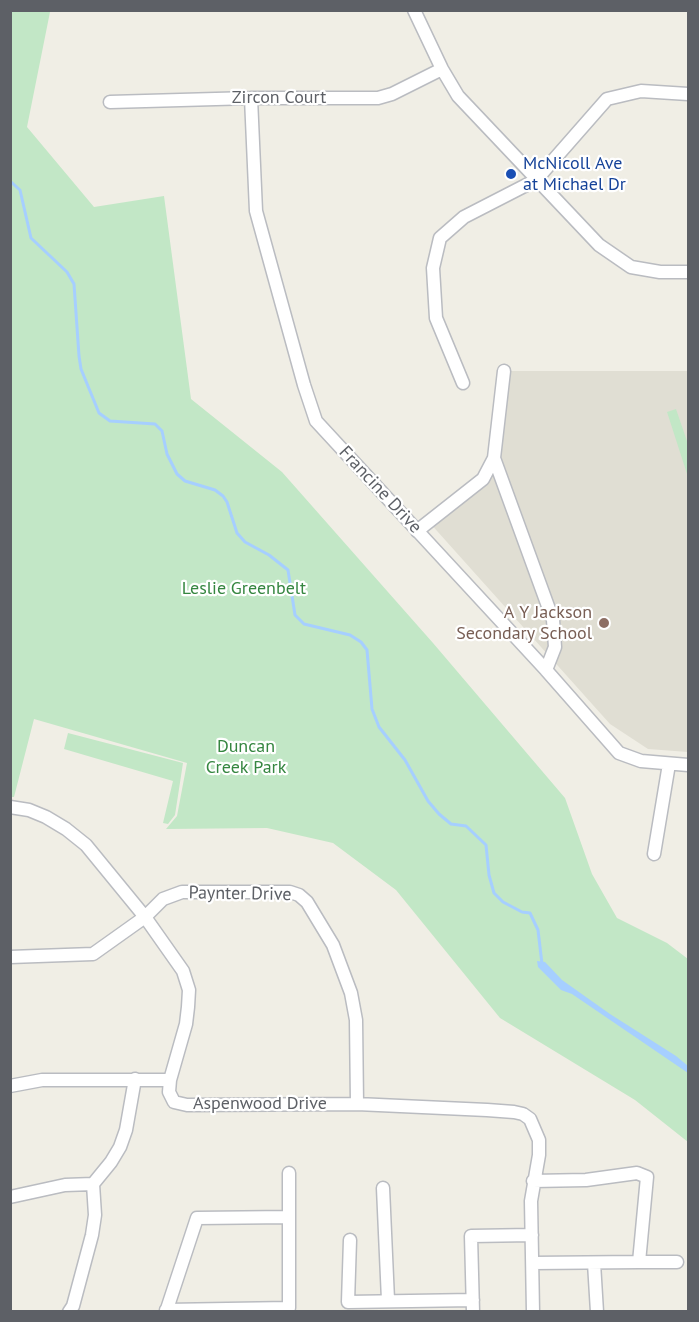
<!DOCTYPE html>
<style>
body{margin:0}
#map{position:relative;width:699px;height:1322px;overflow:hidden;background:#f0eee5;font-family:"PT Sans",sans-serif}
canvas{display:block}
.frame{position:absolute;inset:0;border:12px solid #5d6066;pointer-events:none}
</style>
<div id="map">
<canvas width="699" height="1322"></canvas>
<div class="frame"></div>
</div>
<script>
const ctx = document.querySelector('canvas').getContext('2d');
ctx.lineJoin = 'round';
function fillPath(path, color) {
  ctx.fillStyle = color;
  ctx.fill(path, 'evenodd');
}
function poly(rows) {
  const path = new Path2D();
  for (const r of rows) {
    path.moveTo(r[0], r[1]);
    for (let i = 2; i < r.length; i += 2) path.lineTo(r[i], r[i + 1]);
  }
  return path;
}
function stroke(path, color, width, dash) {
  ctx.strokeStyle = color;
  ctx.lineWidth = width;
  ctx.lineCap = dash ? 'butt' : 'round';
  ctx.setLineDash(dash || []);
  ctx.stroke(path);
}
function write(font, color, halo, rows, align = 'center') {
  ctx.font = font + ' "PT Sans",sans-serif';
  ctx.lineWidth = 4.5;
  ctx.setLineDash([]);
  ctx.textBaseline = 'middle';
  ctx.strokeStyle = halo;
  ctx.fillStyle = color;
  for (const [text, x, y, turn = 0] of rows) {
    ctx.save();
    ctx.translate(x, y);
    ctx.rotate((+turn || 0) * Math.PI / 180);
    ctx.textAlign = isNaN(turn) ? turn : align;
    if (halo) ctx.strokeText(text, 0, 0);
    ctx.fillText(text, 0, 0);
    ctx.restore();
  }
}
fillPath(poly([
 [504,371,688,371,688,752,648,749,610,724,429,522,477,476,489,454]
]), '#e0ded3');
fillPath(poly([
 [39,10,50,12,27,127,94,207,164,196,191,399,282,472,433,643,565,798,592,874,617,918,667,943,688,959,688,1142,635,1100,500,1018,396,890,333,843,267,828,166,829,177,816,187,763,34,719,14,797,11,797,10,11],
 [676,409,688,444,688,477,667,412],
 [68,733,183,763,175,815,168,824,163,823,173,781,64,749]
]), '#c2e7c6');
fillPath(poly([
 [537,961,545,962,562,980,610,1014,676,1056,688,1066,688,1073,572,994,561,990,538,967]
]), '#a6cfff');
stroke(poly([
 [10,181,20,190,31,238,67,272,74,284,79,356,81,369,99,413,110,421,155,424,162,431,167,454,177,474,185,481,215,490,223,496,227,502,237,533,245,542,269,555,288,570,295,615,304,624,350,635,361,642,367,650,372,709,379,727,405,760,428,801,439,814,451,824,466,826,486,845,489,875,494,893,503,902,522,912,530,913,538,930,542,964]
]), '#a6cfff', 3);
const minor = poly([
 [414,10,442,69,458,96,599,245,631,267,660,272,688,272],
 [251,98,256,211,304,385,316,421,546,670,619,753,641,761,688,765],
 [110,102,251,98,378,98,392,94,442,69],
 [463,383,436,318,433,268,440,238,464,217,536,180,607,99,641,91,688,94],
 [494,458,553,620,555,647,546,670],
 [417,531,483,479,494,458,504,371],
 [10,807,29,810,46,817,66,829,86,845,145,917,183,971,189,990,188,1007,186,1024,170,1080,169,1092,174,1102,187,1105,357,1104,487,1110,514,1112,523,1114,530,1119,539,1140,539,1155,531,1201,533,1312],
 [654,854,669,764],
 [10,957,93,954,145,917,163,899,182,892,290,892,299,895,307,902,333,945,351,993,356,1020,357,1104],
 [10,1086,42,1080,170,1080],
 [383,1188,388,1300],
 [10,1197,65,1185,93,1184],
 [350,1240,348,1302,473,1300],
 [639,1262,677,1262],
 [533,1263,639,1262,647,1177,637,1173,586,1180,533,1181],
 [594,1263,597,1312],
 [166,1310,289,1308,289,1173],
 [69,1312,73,1306,92,1235,95,1215,93,1184,111,1162,120,1147,126,1130,135,1079],
 [166,1312,197,1218,289,1217],
 [473,1312,471,1236,532,1235]
]);
stroke(minor, '#babcc1', 15);
stroke(minor, '#fff', 12);
for (const [x, y, r, color] of [
 [511,174,6,"#1a4fb4"],
 [604,623,6,"#8d6e63"]
]) {
  const dot = new Path2D();
  dot.arc(x, y, r, 0, 2 * Math.PI);
  ctx.fillStyle = color;
  ctx.fill(dot);
  stroke(dot, '#fff', 2);
}
write('18px', '#5d6066', '#fff', [
 ["Zircon Court",279,98],
 ["Francine Drive",380,490,47],
 ["Paynter Drive",240,894,1],
 ["Aspenwood Drive",260,1104]
]);
write('18px', '#164399', '#fff', [
 ["McNicoll Ave",523,164],
 ["at Michael Dr",523,185]
], 'left');
write('18px', '#358640', '#fff', [
 ["Leslie Greenbelt",244,589],
 ["Duncan",246,747],
 ["Creek Park",246,768]
]);
write('18px', '#785e54', '#fff', [
 ["A Y Jackson",592,613],
 ["Secondary School",592,634]
], 'right');
</script>
